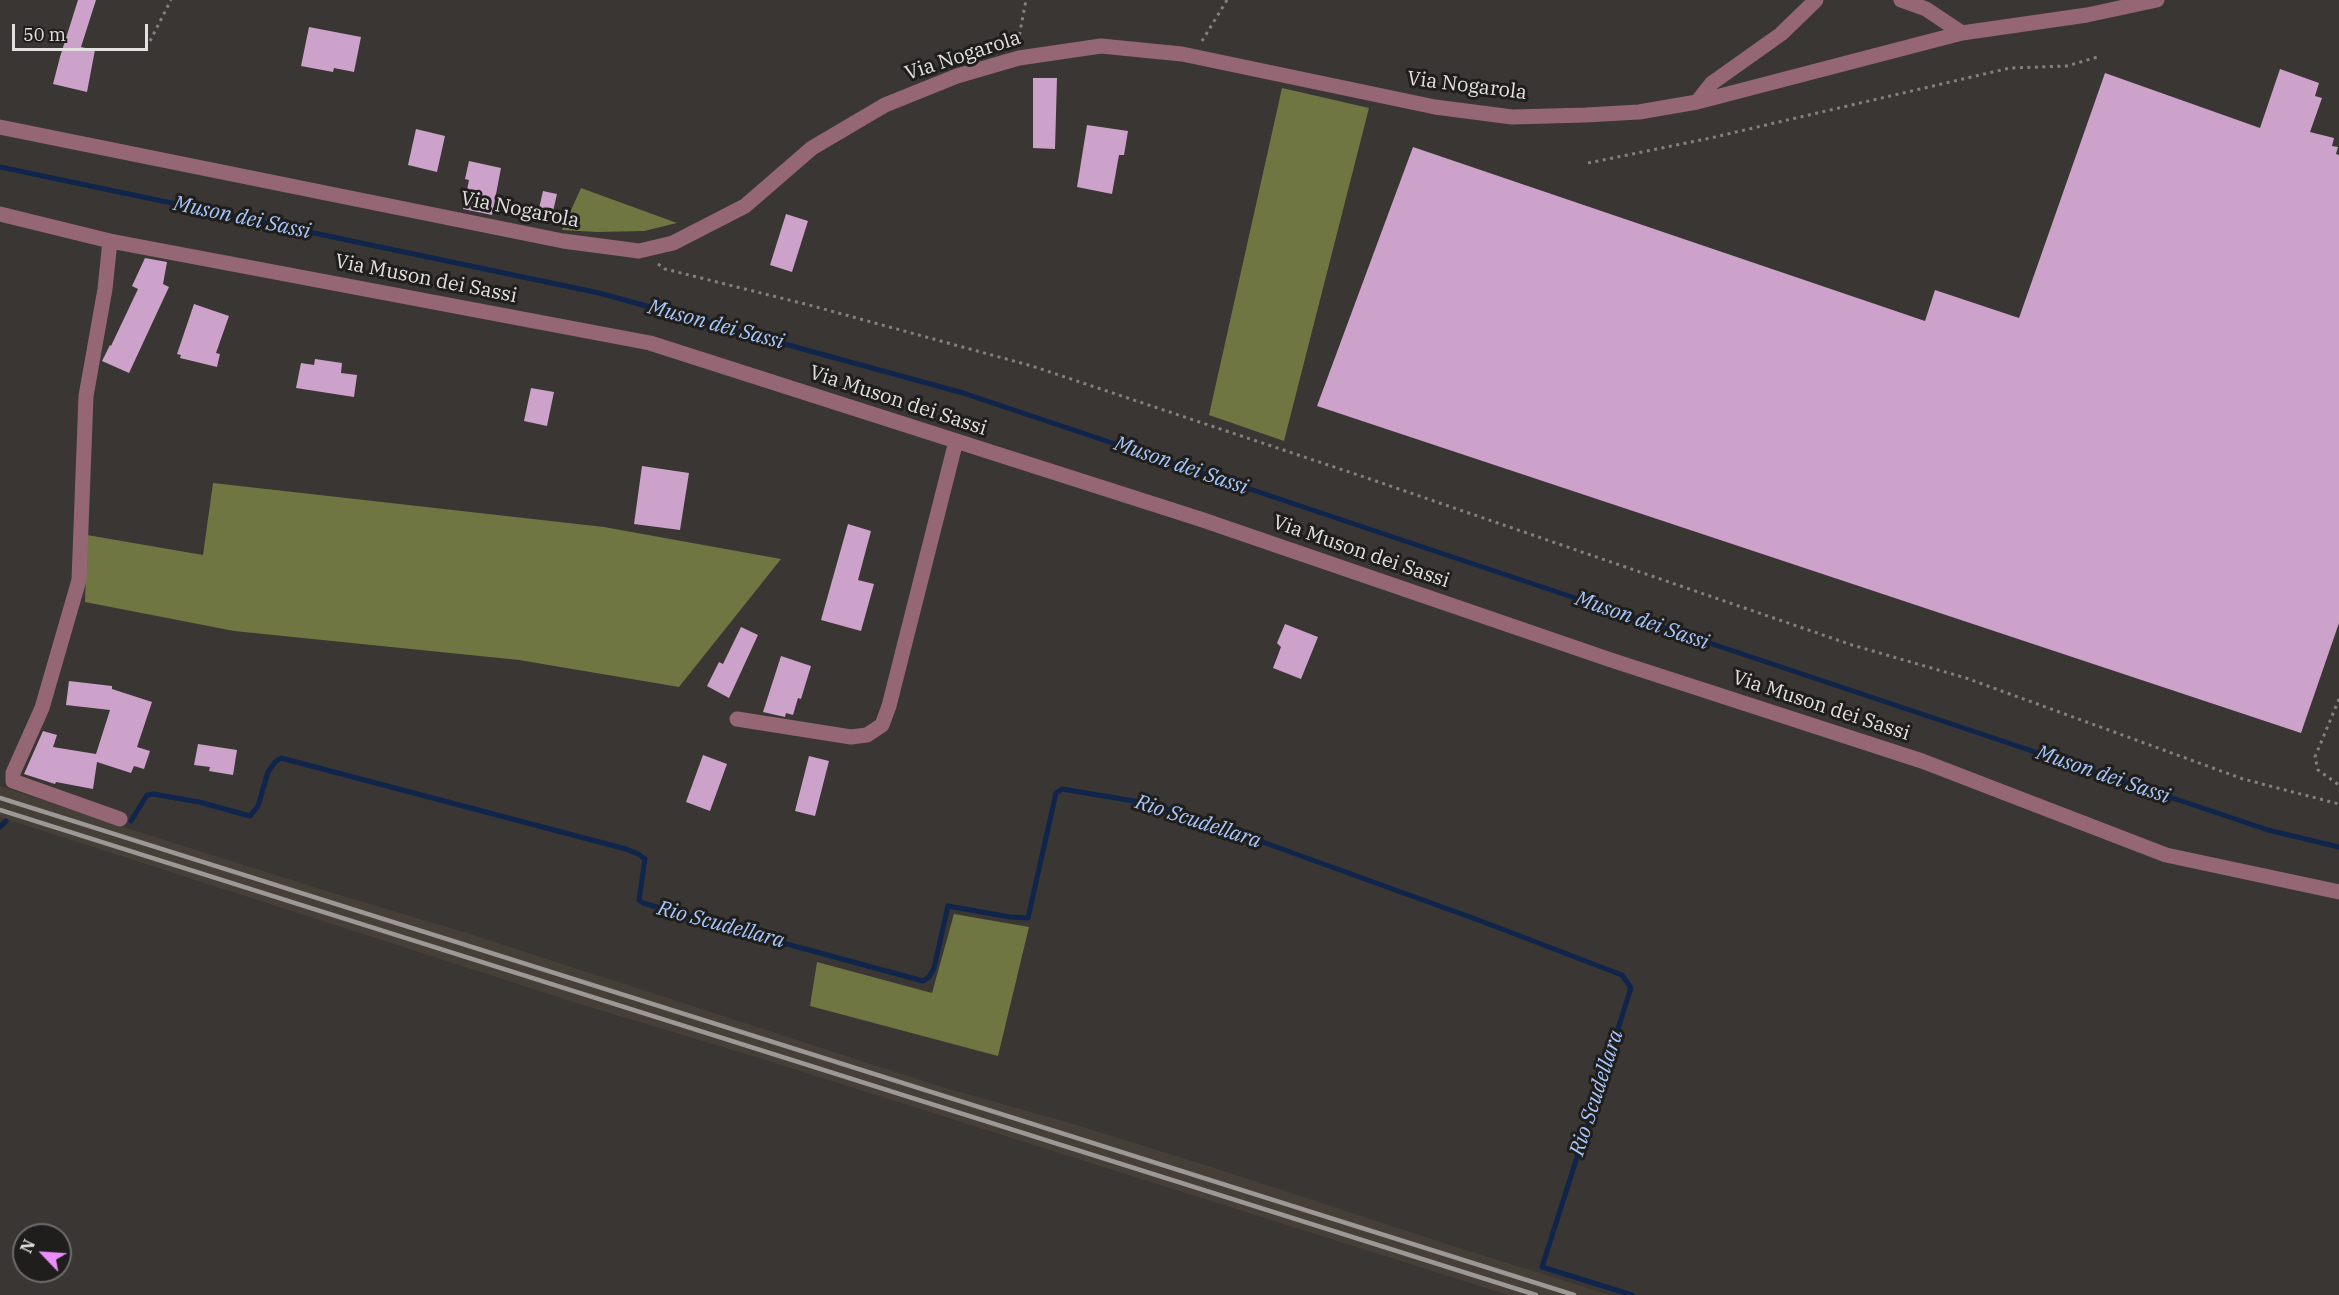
<!DOCTYPE html>
<style>
body{margin:0}
#map{position:relative;width:2339px;height:1295px;overflow:hidden;background:#393633;font-family:"IBM Plex Serif",serif}
canvas{display:block}
.north{position:absolute;left:12px;top:1223px;width:60px;height:60px;box-sizing:border-box;background:#1f1e1c;border:2px solid #6d6c6a;border-radius:50%;rotate:295deg;font-size:16px;font-weight:700;line-height:24px;text-align:center;color:#e3e1df}
.north::after{content:'';display:block;margin:auto;width:21px;height:27px;background:#eb8dfb;clip-path:polygon(50% 0,100% 100%,50% 72%,0 100%)}
.scale{position:absolute;left:12px;top:24px;width:136px;height:27px;box-sizing:border-box;border:3px solid #e3e1df;border-top:0;padding-left:8px;font-size:18px;line-height:21px;white-space:nowrap;color:#e3e1df;-webkit-text-stroke:4px #1f1e1c;paint-order:stroke}
</style>
<div id="map">
<canvas width="2339" height="1295"></canvas>
<div class="north">N</div>
<div class="scale">50 m</div>
</div>
<script>
const ctx = document.querySelector('canvas').getContext('2d');
ctx.lineJoin = 'round';
function fillPath(path, color) {
  ctx.fillStyle = color;
  ctx.fill(path, 'evenodd');
}
function poly(rows) {
  const path = new Path2D();
  for (const r of rows) {
    path.moveTo(r[0], r[1]);
    for (let i = 2; i < r.length; i += 2) path.lineTo(r[i], r[i + 1]);
  }
  return path;
}
function stroke(path, color, width, dash) {
  ctx.strokeStyle = color;
  ctx.lineWidth = width;
  ctx.lineCap = dash ? 'butt' : 'round';
  ctx.setLineDash(dash || []);
  ctx.stroke(path);
}
function write(font, color, halo, rows, align = 'center') {
  ctx.font = font + ' "IBM Plex Serif",serif';
  ctx.lineWidth = 6;
  ctx.setLineDash([]);
  ctx.textBaseline = 'middle';
  ctx.strokeStyle = halo;
  ctx.fillStyle = color;
  for (const [text, x, y, turn = 0] of rows) {
    ctx.save();
    ctx.translate(x, y);
    ctx.rotate((+turn || 0) * Math.PI / 180);
    ctx.textAlign = isNaN(turn) ? turn : align;
    if (halo) ctx.strokeText(text, 0, 0);
    ctx.fillText(text, 0, 0);
    ctx.restore();
  }
}
fillPath(poly([
 [0,786,120,826,333,893,467,933,942,1087,1070,1123,1221,1170,1437,1241,1610,1295,1508,1295,759,1058,583,1005,0,817]
]), '#463f37');
fillPath(poly([
 [1282,88,1369,108,1284,441,1209,415],
 [581,188,677,223,644,231,597,232,562,230],
 [213,483,604,527,781,559,679,687,519,660,234,631,85,602,87,535,203,555],
 [954,914,1029,927,998,1056,810,1006,817,962,932,993]
]), '#6f7641');
stroke(poly([
 [0,167,599,293,963,393,2268,830,2339,847],
 [131,821,147,795,153,794,199,802,250,816,258,806,268,772,275,762,281,758,626,849,638,854,645,859,639,900,643,903,739,931,923,981,929,977,934,968,948,906,1010,917,1028,918,1056,793,1062,789,1146,803,1188,815,1481,921,1622,975,1631,988,1542,1267,1632,1295],
 [0,827,6,821]
]), '#0f254b', 5);
fillPath(poly([
 [78,0,96,0,81,47,95,50,87,92,53,84,60,57],
 [309,27,361,37,354,72,334,68,333,72,301,66],
 [2280,69,2319,83,2315,96,2322,98,2310,132,2334,138,2332,146,2338,147,2336,154,2339,155,2339,623,2301,733,1317,406,1413,147,1925,321,1935,290,2019,318,2105,73,2260,128],
 [1033,78,1057,78,1055,149,1033,148],
 [1087,125,1128,131,1124,155,1119,155,1112,194,1077,187],
 [416,129,445,136,437,172,408,165],
 [469,161,501,168,492,215,463,209,469,180,465,179],
 [543,191,557,194,551,220,537,217],
 [786,214,808,221,792,272,770,265],
 [145,258,167,262,163,284,169,287,129,373,102,361,110,345,111,346,138,289,132,286],
 [194,304,229,316,216,353,220,354,217,367,180,358,181,355,177,354],
 [315,359,342,363,341,373,357,375,354,397,296,388,301,363,314,365],
 [531,388,554,392,547,426,524,421],
 [642,466,689,473,680,530,634,524],
 [848,524,871,531,858,580,874,584,861,631,821,620],
 [1285,624,1318,637,1301,679,1273,668,1281,647,1277,643],
 [741,627,758,635,729,698,707,686,719,662,723,664],
 [781,656,811,666,801,699,798,698,793,715,786,713,785,717,763,712],
 [69,681,112,686,112,689,152,702,137,747,150,751,144,769,134,766,131,773,97,762,93,789,56,782,55,784,24,774,43,731,57,735,53,747,96,754,110,710,66,705],
 [198,744,237,750,233,775,209,771,210,767,194,765],
 [703,755,727,764,710,811,686,802],
 [809,756,829,761,815,816,795,811]
]), '#cca1ca');
stroke(poly([
 [150,41,171,0],
 [1202,41,1227,0],
 [1021,42,1019,37,1026,0],
 [1588,163,1706,139,2010,68,2067,66,2101,56],
 [658,264,665,269,809,305,1032,366,1370,479,1852,645,1966,678,2243,779,2339,804],
 [2339,699,2315,757,2318,770,2339,785]
]), '#83807e', 3, [3, 4.5]);
stroke(poly([
 [1901,0,1926,9,1962,33],
 [1697,102,1712,83,1781,34,1816,0],
 [0,127,563,241,639,251,673,243,745,206,812,148,885,105,957,76,1019,58,1101,46,1182,54,1435,107,1512,117,1586,115,1639,112,1697,102,1962,33,2087,15,2157,0],
 [0,214,110,241,650,343,1200,519,1611,660,1922,761,2166,855,2339,892],
 [110,241,105,289,86,396,79,580,42,708,13,773,13,781,120,819],
 [737,719,851,737,867,735,882,725,889,706,956,441]
]), '#956775', 15);
stroke(poly([
 [0,798,1574,1295],
 [0,810,1536,1295]
]), '#9b9896', 4.5);
write('20px', '#e3e1df', '#1f1e1c', [
 ["Via Nogarola",963,56,-18],
 ["Via Nogarola",1467,86,7],
 ["Via Nogarola",520,210,11],
 ["Via Muson dei Sassi",426,279,11],
 ["Via Muson dei Sassi",898,401,18],
 ["Via Muson dei Sassi",1361,552,19],
 ["Via Muson dei Sassi",1821,706,18]
]);
write('italic 21px', '#a7c8fe', '#1f1e1c', [
 ["Muson dei Sassi",242,218,12],
 ["Muson dei Sassi",716,325,15],
 ["Muson dei Sassi",1181,466,19],
 ["Muson dei Sassi",1642,621,19],
 ["Muson dei Sassi",2103,775,19],
 ["Rio Scudellara",1198,822,18],
 ["Rio Scudellara",721,925,15],
 ["Rio Scudellara",1597,1093,-72]
]);
</script>
